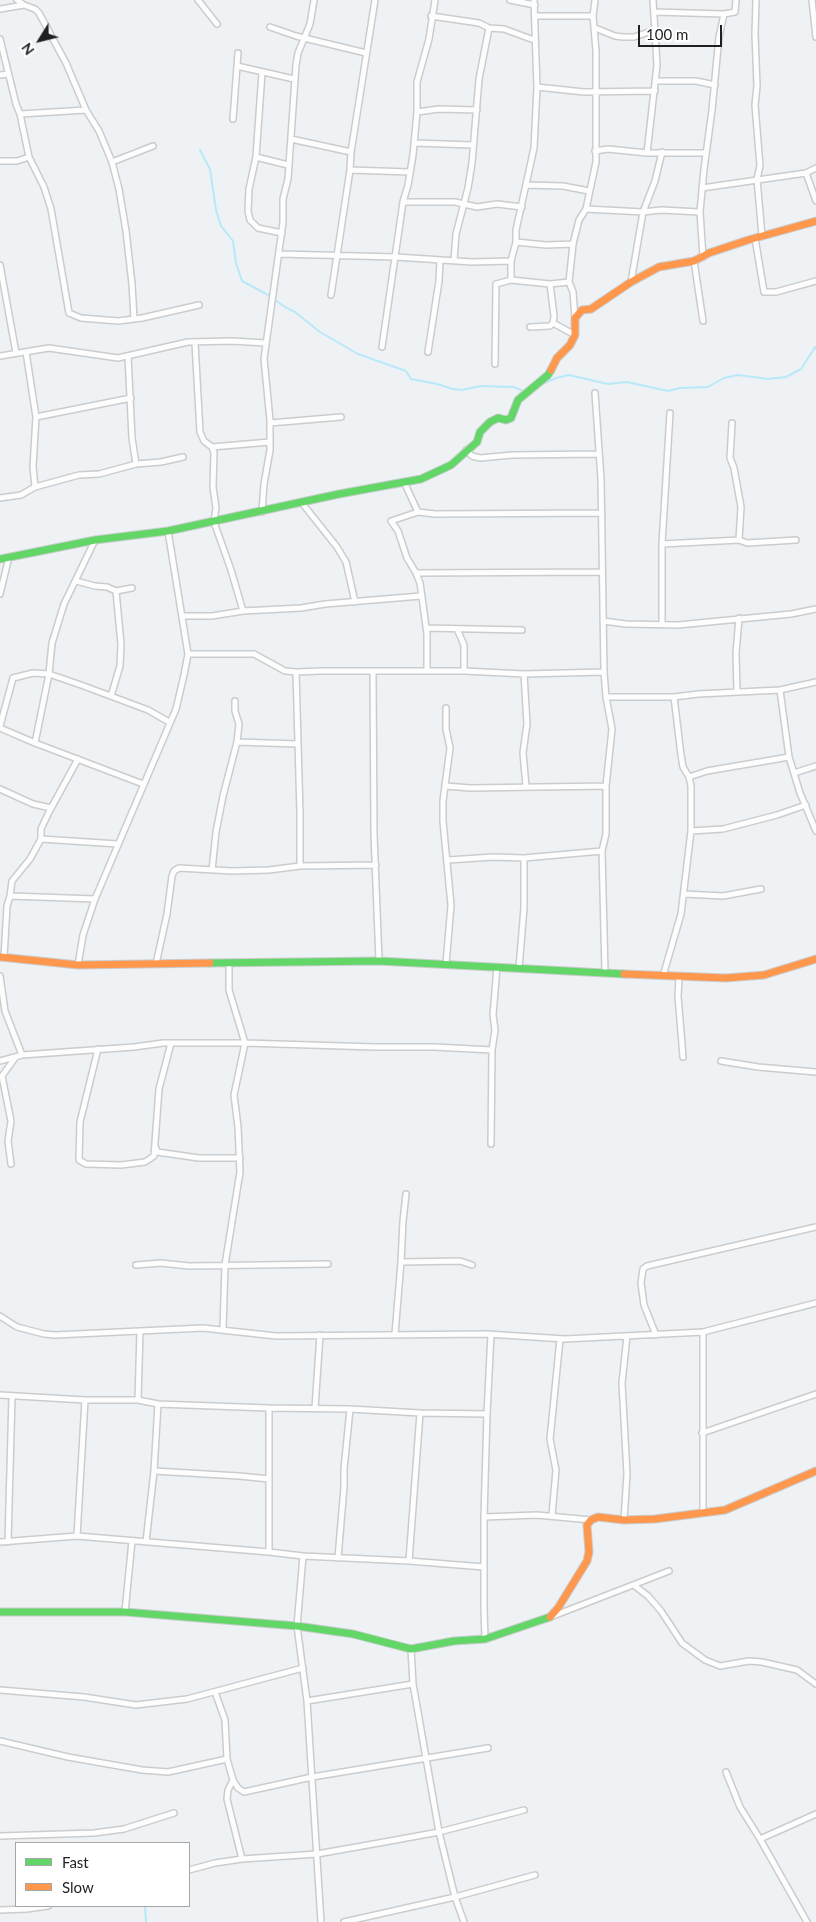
<!DOCTYPE html>
<style>
body{margin:0}
#map{position:relative;width:816px;height:1922px;overflow:hidden;background:#eff2f4;font-family:Lato,sans-serif}
canvas{display:block}
.legend{position:absolute;left:15px;top:1842px;width:175px;height:65px;box-sizing:border-box;background:#fff;border:1px solid #a5a6a7;margin:0;padding:6px 9px;list-style:none;font-size:15px;color:#1f2022}
.legend li{display:flex;align-items:center;gap:10px;height:25px}
.legend b{width:25px;border:1px solid #a5a6a7}
.north{position:absolute;left:15px;top:15px;width:50px;height:50px;-webkit-text-stroke:4px #fff;paint-order:stroke;rotate:234deg;font-size:14px;font-weight:700;line-height:20px;text-align:center;color:#1f2022}
.north::after{content:'';display:block;margin:auto;width:18px;height:22px;background:#1f2022;clip-path:polygon(50% 0,100% 100%,50% 72%,0 100%)}
.scale{position:absolute;left:638px;top:25px;width:84px;height:22px;box-sizing:border-box;border:2px solid #1f2022;border-top:0;padding-left:6px;font-size:15px;line-height:18px;white-space:nowrap;color:#1f2022;-webkit-text-stroke:4px #fff;paint-order:stroke}
</style>
<div id="map">
<canvas width="816" height="1922"></canvas>
<ul class="legend">
<li><b style="height:6px;background:#63d668"></b>Fast</li>
<li><b style="height:6px;background:#ff974d"></b>Slow</li>
</ul>
<div class="north">N</div>
<div class="scale">100 m</div>
</div>
<script>
const ctx = document.querySelector('canvas').getContext('2d');
ctx.lineJoin = 'round';
function poly(rows) {
  const path = new Path2D();
  for (const r of rows) {
    path.moveTo(r[0], r[1]);
    for (let i = 2; i < r.length; i += 2) path.lineTo(r[i], r[i + 1]);
  }
  return path;
}
function stroke(path, color, width, dash) {
  ctx.strokeStyle = color;
  ctx.lineWidth = width;
  ctx.lineCap = dash ? 'butt' : 'round';
  ctx.setLineDash(dash || []);
  ctx.stroke(path);
}
stroke(poly([
 [200,150,210,169,216,210,221,226,233,241,236,263,242,281,270,296],
 [274,299,285,307,295,312,320,332,358,354,406,371,411,379,437,384,453,389,462,390,480,386,514,387,525,392],
 [540,385,556,378,569,375,608,384,627,382,668,391,680,388,708,387,724,378,738,375,768,379,786,377,801,369,815,347,816,349],
 [145,1906,146,1922]
]), '#b9e9f8', 2);
const street = poly([
 [17,0,24,5,35,9,39,13,66,63,86,110,99,131,112,162,119,189,126,231,132,284,134,319],
 [198,0,217,24],
 [510,0,535,5],
 [756,0,755,34,757,86,755,105,760,166,757,179,762,236],
 [812,0,816,37],
 [0,9,24,5],
 [654,12,724,14,735,12,736,0],
 [431,16,479,23,489,28,504,29,534,40],
 [536,16,593,16],
 [270,27,296,36,366,53],
 [595,28,615,36,623,37,634,37,655,30],
 [0,39,16,104,20,114,29,157,44,187,51,209,69,313,81,318,118,321,142,318,199,305],
 [237,66,294,79],
 [262,73,256,157,249,189,248,211,250,220,258,228,282,233],
 [0,75,8,74],
 [656,81,696,81,715,85],
 [537,87,584,92,655,91],
 [417,112,439,109,477,110],
 [20,114,86,110],
 [233,119,238,53],
 [291,139,351,152],
 [414,143,473,145],
 [595,151,608,149,647,153,705,153],
 [647,153,657,65,653,0],
 [256,157,288,165],
 [0,161,17,161,29,157],
 [112,162,153,146],
 [350,170,410,172],
 [806,173,816,201],
 [527,185,563,186,589,191],
 [702,188,806,173,816,168],
 [403,202,455,202,477,207,497,204,522,207],
 [586,209,643,212,661,210,700,212],
 [755,238,764,292,776,292,816,281],
 [516,242,546,245,573,244],
 [280,254,396,257,472,262,511,261],
 [703,257,700,212,704,169,712,110,719,37,724,14],
 [454,260,456,234,468,188,472,163,479,79,489,28],
 [694,261,703,321],
 [0,265,16,353],
 [511,280,511,261,516,242,516,230,534,148,537,87,534,0],
 [631,282,643,212,655,181,662,152],
 [550,284,554,316,553,323],
 [331,295,350,170,351,152,375,0],
 [575,318,573,292,569,282,573,244,579,220,586,209,596,162,596,51,593,16,595,0],
 [553,323,575,335],
 [530,327,550,326,553,323],
 [195,343,200,432,204,441,212,447,214,453,213,487,216,508,214,522,231,570,243,611],
 [382,347,403,202,408,185,413,155,417,112,417,82,429,39,435,0],
 [26,352,36,417,33,467,35,487],
 [428,352,439,281,440,260],
 [0,356,49,348,118,358,188,342,232,341,265,343],
 [128,356,132,438,136,464],
 [495,364,496,284,511,280,550,284,569,282],
 [595,393,601,479,604,672,606,697,612,729,606,786,606,834,602,851,605,972],
 [36,417,131,398],
 [270,423,341,417],
 [732,423,730,458,734,468,741,507,739,540],
 [212,447,270,442],
 [466,450,472,456,480,458,512,455,599,454],
 [404,482,418,512],
 [0,498,21,495,35,487,79,475,99,474,136,464,161,462,183,457],
 [302,503,337,547,346,562,355,602],
 [262,512,264,484,270,450,270,420,264,359,283,222,283,199,288,179,296,65,298,53,310,24,314,0],
 [662,544,739,540,747,543,796,540],
 [416,573,602,572],
 [76,581,95,586,107,587,116,591,132,588],
 [0,594,9,557],
 [182,616,212,616,243,611,301,608,325,604,421,596],
 [603,621,626,624,678,625,791,614,816,609],
 [662,624,662,544,670,413],
 [426,628,522,630],
 [457,629,464,645,464,671],
 [188,654,254,654,285,671,296,672,321,671,464,671,524,674,604,672],
 [427,671,427,634,420,583,416,573,407,558,398,531,391,521,418,512,435,514,602,513],
 [296,672,300,813,300,866],
 [373,672,374,834,379,961],
 [524,674,527,724,523,753,526,786],
 [780,690,789,757,800,793,816,831],
 [737,692,736,653,739,618],
 [111,696,120,666,121,644,116,591],
 [606,697,674,697,698,694,780,690,816,682],
 [446,708,446,729,450,748,443,801,443,821,451,905,446,964],
 [0,726,13,678,33,673,49,674,81,685,148,710,169,722],
 [0,728,35,743,143,784],
 [237,742,298,744],
 [35,743,49,674,52,643,64,604,95,540],
 [78,759,49,812,41,829,41,839,118,844],
 [794,773,816,766],
 [689,777,707,771,789,757],
 [445,786,471,788,606,786],
 [0,789,33,804,51,808],
 [691,831,723,829,777,815,806,805],
 [448,860,493,857,524,858,602,851],
 [212,870,216,832,223,796,237,742,239,724,235,711,235,701],
 [685,894,723,896,761,889],
 [10,896,12,881,30,859,41,839],
 [4,957,7,906,10,896,95,899],
 [156,964,167,914,172,876,174,871,179,868,232,871,269,870,300,866,376,865],
 [78,965,83,935,95,899,176,709,184,675,188,654,168,531],
 [519,968,524,908,524,858],
 [0,976,5,1011,22,1055],
 [663,976,681,914,691,831,691,786,689,777,683,767,681,755,674,697],
 [679,977,678,996,683,1057],
 [98,1049,80,1122,79,1160,86,1164,121,1165,145,1162,154,1156,159,1089,171,1043],
 [0,1061,22,1055,134,1047,163,1043,245,1043,375,1047,434,1047,492,1050],
 [721,1061,758,1067,816,1072],
 [491,1144,492,1050,495,1030,493,1015,497,967],
 [156,1148,157,1152,199,1158,240,1158],
 [11,1164,8,1141,11,1121,2,1076,15,1058],
 [401,1262,460,1261,472,1265],
 [136,1265,161,1263,189,1266,328,1264],
 [0,1316,17,1327,44,1334,55,1335,203,1328,276,1336,487,1334,565,1339,703,1332,816,1303],
 [223,1329,225,1265,240,1172,238,1127,234,1095,245,1043,229,990,229,963],
 [703,1332,703,1511],
 [395,1334,401,1262,403,1221,406,1194],
 [656,1335,644,1305,641,1283,643,1269,647,1266,816,1227],
 [0,1395,85,1400,138,1400,158,1404,269,1408,350,1409,420,1413,487,1414],
 [138,1400,140,1332],
 [269,1408,269,1552],
 [315,1408,320,1335],
 [702,1433,816,1394],
 [154,1471,239,1476,269,1479],
 [552,1515,556,1470,550,1439,560,1339],
 [484,1517,537,1515,591,1520],
 [624,1520,627,1474,622,1383,627,1336],
 [77,1536,85,1400],
 [0,1542,77,1536,269,1552,303,1556,409,1561,484,1567],
 [8,1542,12,1396],
 [146,1542,154,1471,158,1404],
 [303,1556,297,1626,307,1701,321,1922],
 [338,1558,344,1487,344,1469,350,1409],
 [409,1561,420,1413],
 [635,1586,648,1596,661,1611,682,1643,705,1660,720,1666,749,1661,762,1662,797,1670,816,1684],
 [125,1612,132,1541],
 [553,1616,669,1571],
 [485,1639,484,1609,484,1517,487,1414,491,1334],
 [411,1649,413,1684,439,1832,455,1897,464,1922],
 [0,1690,84,1697,136,1705,187,1699,303,1668],
 [215,1692,225,1720,227,1759,233,1780,238,1788,244,1792,312,1777,488,1748],
 [307,1701,413,1684],
 [0,1741,68,1757,142,1770,168,1772,227,1759],
 [726,1772,740,1807,760,1839,807,1922],
 [233,1780,228,1790,227,1799,242,1859],
 [0,1836,94,1833,124,1829,174,1813],
 [760,1839,816,1814],
 [189,1870,215,1863,242,1859,317,1854,379,1843,439,1832,524,1810],
 [0,1910,27,1909,48,1906],
 [344,1922,455,1897,535,1875]
]);
const fast = poly([
 [0,559,95,540,168,531,339,494,421,479,451,465,477,442,480,432,490,422,498,418,506,420,511,418,518,400,548,375,551,370],
 [210,963,379,961,624,974],
 [0,1612,125,1612,297,1626,353,1634,411,1649,454,1641,485,1639,550,1617]
]);
const slow = poly([
 [551,370,557,358,570,345,575,335,575,318,582,310,591,309,631,282,659,267,694,261,709,253,748,240,816,221],
 [0,957,78,965,210,963],
 [624,974,726,978,764,975,816,959],
 [550,1617,558,1608,587,1561,589,1552,587,1525,591,1520,598,1517,624,1520,655,1519,725,1510,816,1471]
]);
stroke(street, '#caccce', 8);
stroke(fast, '#caccce', 9);
stroke(slow, '#caccce', 9);
stroke(street, '#fdfdfd', 5);
stroke(fast, '#63d668', 7);
stroke(slow, '#ff974d', 7);
</script>
